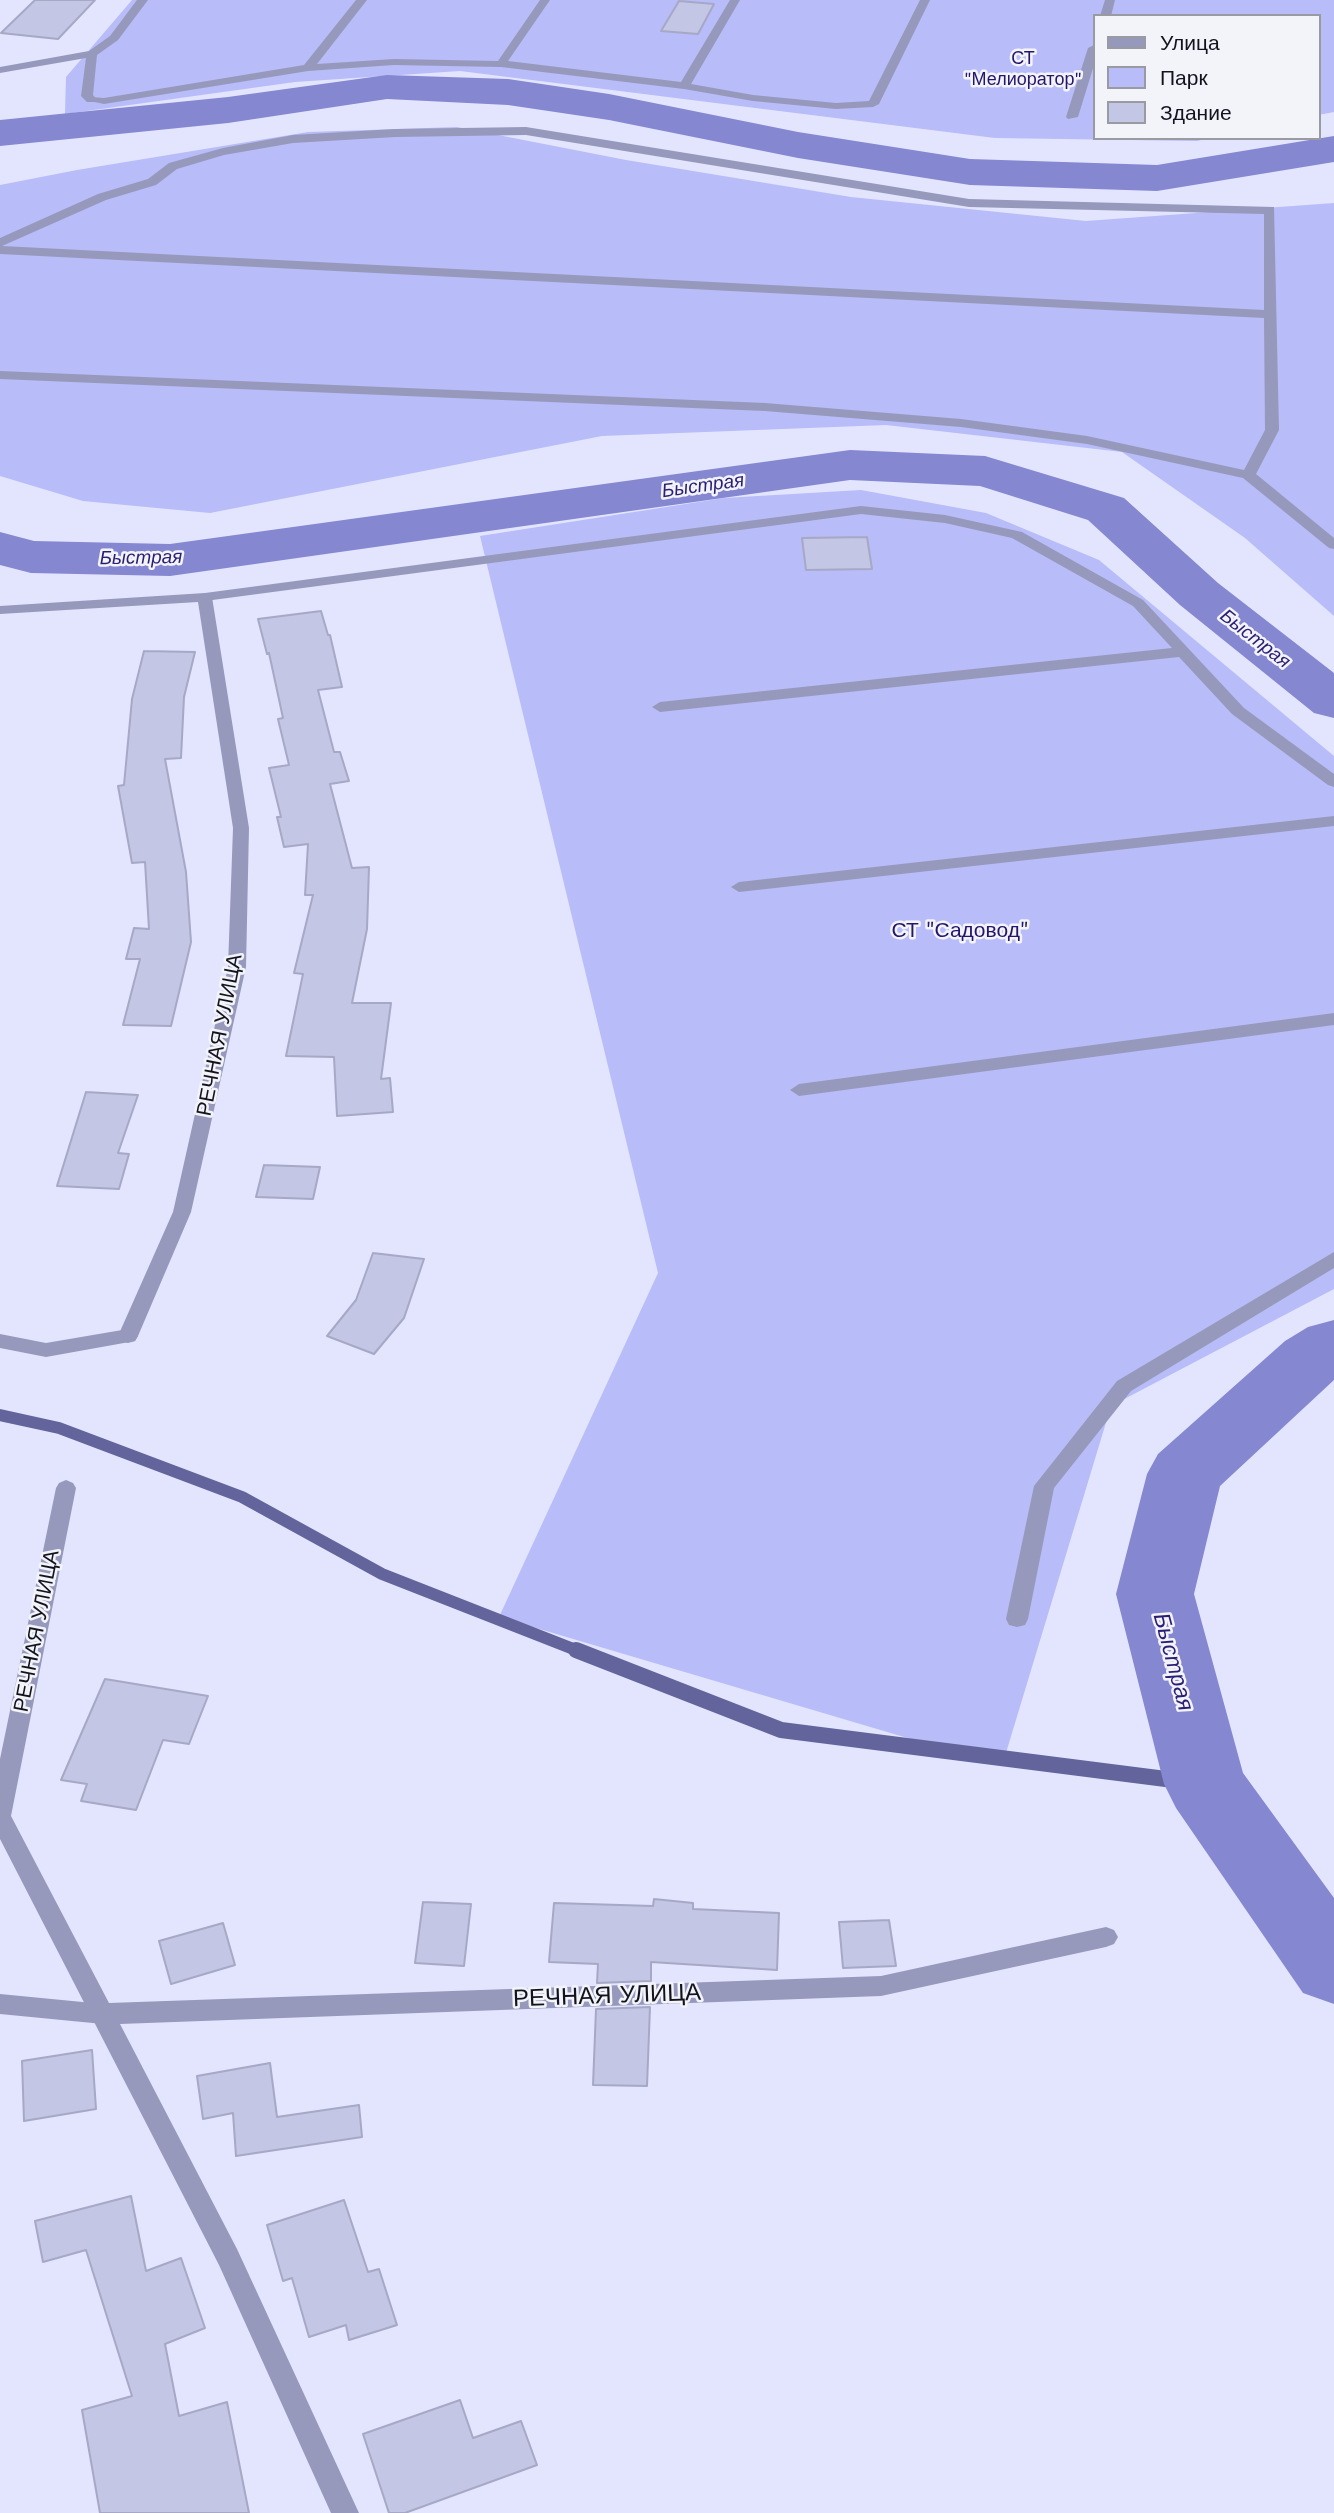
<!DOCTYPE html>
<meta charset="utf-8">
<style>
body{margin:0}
#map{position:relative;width:1334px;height:2513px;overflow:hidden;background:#e3e5fe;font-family:"Work Sans",sans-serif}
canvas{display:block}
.legend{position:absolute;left:1093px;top:14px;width:228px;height:126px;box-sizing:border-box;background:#f3f4fa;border:2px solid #999aa2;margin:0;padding:9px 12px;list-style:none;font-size:21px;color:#13131d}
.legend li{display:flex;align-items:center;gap:14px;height:35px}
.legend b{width:35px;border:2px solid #999aa2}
</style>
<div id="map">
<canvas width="1334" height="2513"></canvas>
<ul class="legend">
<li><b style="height:9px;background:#9699bb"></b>Улица</li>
<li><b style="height:19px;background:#b8bcf8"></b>Парк</li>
<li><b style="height:19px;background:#c3c6e4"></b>Здание</li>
</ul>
</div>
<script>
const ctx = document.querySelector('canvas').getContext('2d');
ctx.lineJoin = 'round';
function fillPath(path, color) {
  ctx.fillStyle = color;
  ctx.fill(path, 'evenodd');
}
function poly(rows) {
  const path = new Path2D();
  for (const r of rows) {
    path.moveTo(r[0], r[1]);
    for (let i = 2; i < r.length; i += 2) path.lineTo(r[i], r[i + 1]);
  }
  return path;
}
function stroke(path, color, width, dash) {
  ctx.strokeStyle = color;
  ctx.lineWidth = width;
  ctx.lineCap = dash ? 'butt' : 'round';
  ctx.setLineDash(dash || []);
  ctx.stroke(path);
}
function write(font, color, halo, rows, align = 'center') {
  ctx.font = font + ' "Work Sans",sans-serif';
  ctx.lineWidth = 5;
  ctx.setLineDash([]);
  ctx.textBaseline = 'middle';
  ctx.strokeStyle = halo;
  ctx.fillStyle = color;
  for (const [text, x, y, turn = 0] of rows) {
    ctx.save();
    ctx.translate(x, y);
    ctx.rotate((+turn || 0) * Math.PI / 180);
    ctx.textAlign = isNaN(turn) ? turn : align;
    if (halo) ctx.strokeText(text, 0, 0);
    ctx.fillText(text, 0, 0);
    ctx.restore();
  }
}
fillPath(poly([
 [132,0,1334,0,1334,112,1318,115,1318,16,1094,16,1094,138,1210,138,1197,141,995,138,460,71,295,82,65,114,66,77],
 [457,127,626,160,851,197,1086,221,1334,203,1334,616,1245,538,1122,452,886,425,602,436,210,513,83,501,0,476,0,185,77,170,308,132],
 [861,490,986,513,1099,560,1334,756,1334,1289,1111,1406,1002,1766,499,1617,658,1273,480,536,724,498]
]), '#b8bcf8');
stroke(poly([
 [0,1415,59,1428,242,1497,382,1574,581,1652]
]), '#63649b', 12);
stroke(poly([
 [576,1650,781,1730,1205,1784]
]), '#63649b', 16);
fillPath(poly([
 [387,75,508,79,609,94,798,132,970,159,1157,165,1334,136,1334,162,1157,191,970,185,798,158,609,120,508,105,387,99,228,123,0,146,0,120,228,97,387,75],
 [850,450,985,456,1124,498,1218,583,1334,673,1334,718,1314,713,1180,605,1088,520,980,486,850,480,170,576,31,573,0,565,0,532,34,541,170,544,850,450],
 [1334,1320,1334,1380,1220,1486,1194,1594,1243,1773,1334,1898,1334,2004,1303,1993,1176,1808,1164,1784,1116,1594,1147,1474,1158,1454,1285,1341,1308,1327,1334,1320]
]), '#8587d1');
const building = poly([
 [35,0,95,0,58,39,1,33,35,0],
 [679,1,714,4,698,34,661,31,679,1],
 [867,537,872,569,806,570,802,538,867,537],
 [321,611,328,635,330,635,342,687,318,690,334,752,340,752,349,781,330,784,352,868,369,867,367,929,352,1003,391,1003,381,1079,390,1078,393,1112,337,1116,334,1057,286,1056,303,974,294,973,313,895,305,895,308,844,284,847,277,817,281,817,269,768,289,765,278,719,283,718,269,653,267,654,258,619,321,611],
 [144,651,195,652,184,697,181,758,165,759,186,872,191,942,171,1026,123,1025,140,959,126,959,134,928,149,929,145,862,132,863,118,786,124,785,132,699,144,651],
 [86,1092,138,1095,118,1153,129,1154,119,1189,57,1186,86,1092],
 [264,1165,320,1167,313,1199,256,1197,264,1165],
 [373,1253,424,1259,404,1318,374,1354,327,1336,356,1300,373,1253],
 [105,1679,208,1696,189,1744,163,1740,136,1810,81,1801,87,1784,61,1780,105,1679],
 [654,1899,693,1903,693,1909,779,1913,777,1970,651,1962,651,1981,597,1983,598,1964,549,1962,554,1903,653,1906,654,1899],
 [423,1902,471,1904,464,1966,415,1963,423,1902],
 [889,1920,896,1966,843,1968,839,1922,889,1920],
 [223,1923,235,1965,171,1984,159,1941,223,1923],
 [650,2007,647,2086,593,2085,596,2009,650,2007],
 [92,2050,96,2109,24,2121,22,2061,92,2050],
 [270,2063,277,2117,359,2105,362,2137,236,2156,233,2113,203,2119,197,2076,270,2063],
 [131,2196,146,2271,181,2258,205,2328,165,2344,179,2416,227,2402,249,2513,100,2513,82,2410,132,2396,86,2250,43,2262,35,2221,131,2196],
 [344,2200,368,2272,379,2269,397,2325,349,2340,346,2325,309,2337,292,2278,283,2281,267,2225,344,2200],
 [460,2400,473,2438,521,2421,537,2465,405,2513,389,2513,363,2434,460,2400]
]);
fillPath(building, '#c3c6e4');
stroke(building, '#a6a8c5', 2);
fillPath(poly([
 [356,0,367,0,317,64,394,59,498,61,540,0,550,0,508,61,681,82,730,0,740,0,691,84,753,95,836,103,869,101,920,0,930,0,879,104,873,107,836,109,753,101,684,89,501,67,394,65,308,71,104,104,85,100,91,97,104,98,304,65,356,0],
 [1105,0,1115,0,1111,16,1100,16,1105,0],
 [1094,45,1094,65,1078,117,1068,119,1066,117,1088,48,1094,45],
 [526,127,969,199,1274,207,1279,430,1256,474,1334,538,1334,549,1329,548,1243,478,1087,444,961,427,765,411,0,379,0,371,765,403,961,419,1087,436,1244,470,1265,430,1264,318,0,254,0,238,98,194,148,179,169,163,223,148,293,135,395,129,526,127],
 [526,135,969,207,1264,214,1264,310,2,246,106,200,156,185,177,169,224,155,293,143,395,137,526,135],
 [861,506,945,515,1022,532,1143,600,1244,708,1334,774,1334,787,1328,785,1232,714,1179,657,660,712,652,707,660,702,1172,648,1133,606,1012,538,945,523,861,514,205,601,198,597,205,593,861,506],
 [1334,816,1334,826,739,892,731,887,739,882,1334,816],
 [1334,1013,1334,1025,799,1096,790,1090,799,1084,1334,1013],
 [1334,1252,1334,1268,1131,1391,1054,1488,1028,1619,1025,1625,1017,1627,1009,1625,1006,1619,1034,1486,1117,1381,1334,1252],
 [128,1329,135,1331,138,1336,135,1341,46,1357,0,1348,0,1334,46,1343,128,1329],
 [0,1994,103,2004,112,2007,115,2014,112,2021,103,2024,0,2014,0,1994]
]), '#9699bb');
fillPath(poly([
 [137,0,148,0,118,40,97,55,93,95,97,100,95,102,87,102,81,96,86,58,0,73,0,67,89,51,110,36,137,0],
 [205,593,212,597,249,828,246,967,191,1212,138,1336,135,1341,128,1343,121,1341,118,1336,173,1212,228,967,233,828,198,602,0,614,0,606,205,593],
 [66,1480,73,1483,76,1488,11,1816,109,2003,881,1976,1106,1927,1114,1930,1118,1937,1114,1944,1106,1947,881,1996,120,2024,237,2249,359,2513,331,2513,219,2265,0,1839,0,1759,56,1488,59,1483,66,1480]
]), '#9699bb');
write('18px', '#25156c', '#f3f4fa', [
 ["СТ",1023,59],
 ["\"Мелиоратор\"",1023,80]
]);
write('italic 19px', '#2b1e75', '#f3f4fa', [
 ["Быстрая",703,486,-8],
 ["Быстрая",141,558,-1],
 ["Быстрая",1255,639,38]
]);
write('21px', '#25156c', '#f3f4fa', [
 ["СТ \"Садовод\"",960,931]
]);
write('21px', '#13131d', '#f3f4fa', [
 ["РЕЧНАЯ УЛИЦА",220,1035,-79],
 ["РЕЧНАЯ УЛИЦА",37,1631,-79]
]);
write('italic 23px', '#2b1e75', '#f3f4fa', [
 ["Быстрая",1173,1662,75]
]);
write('24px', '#13131d', '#f3f4fa', [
 ["РЕЧНАЯ УЛИЦА",607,1996,-2]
]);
</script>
